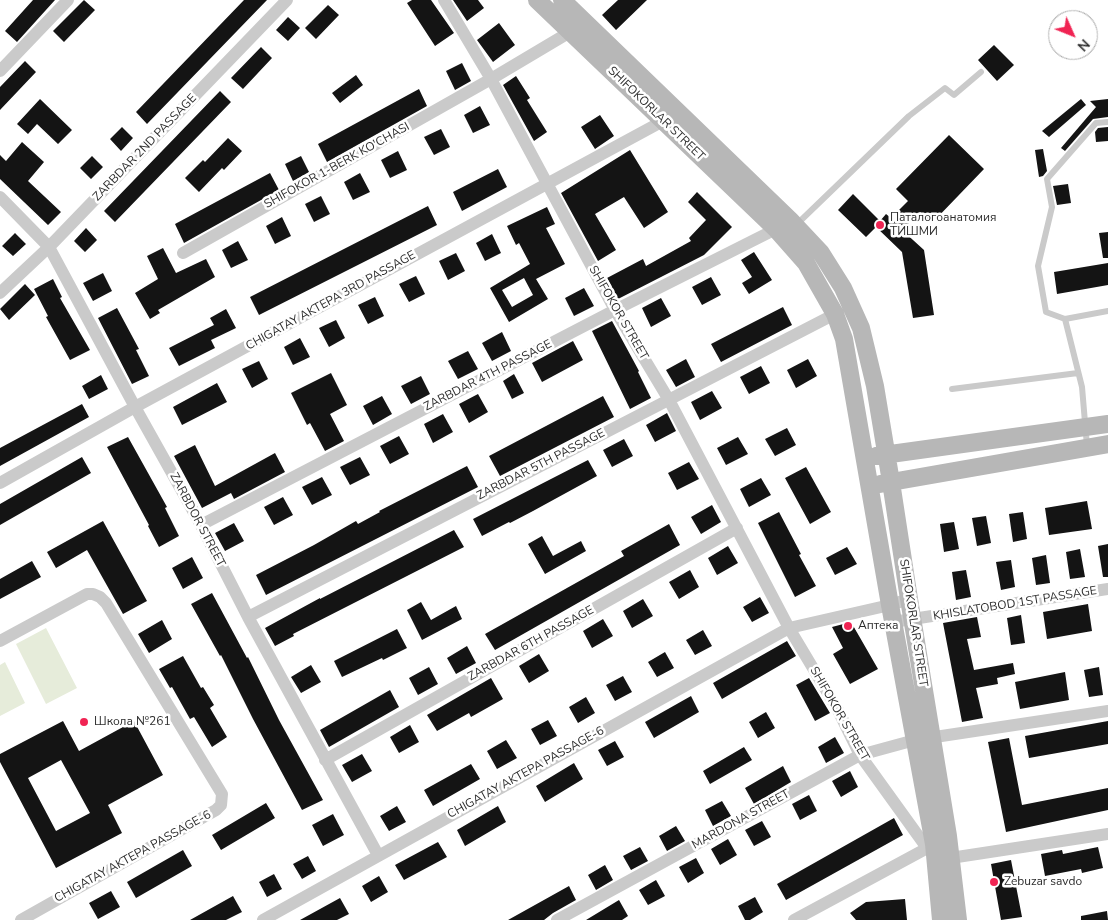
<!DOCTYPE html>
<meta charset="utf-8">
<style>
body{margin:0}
#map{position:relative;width:1108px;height:920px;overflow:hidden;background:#fff;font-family:"Nunito Sans",sans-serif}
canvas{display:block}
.north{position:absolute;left:1048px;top:10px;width:50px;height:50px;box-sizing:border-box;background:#fff;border:1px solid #ababab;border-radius:50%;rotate:134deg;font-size:14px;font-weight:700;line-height:20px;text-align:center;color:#2d2d2d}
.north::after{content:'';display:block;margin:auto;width:18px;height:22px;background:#f02453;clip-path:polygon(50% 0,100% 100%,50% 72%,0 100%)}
</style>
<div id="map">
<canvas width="1108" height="920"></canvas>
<div class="north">N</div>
</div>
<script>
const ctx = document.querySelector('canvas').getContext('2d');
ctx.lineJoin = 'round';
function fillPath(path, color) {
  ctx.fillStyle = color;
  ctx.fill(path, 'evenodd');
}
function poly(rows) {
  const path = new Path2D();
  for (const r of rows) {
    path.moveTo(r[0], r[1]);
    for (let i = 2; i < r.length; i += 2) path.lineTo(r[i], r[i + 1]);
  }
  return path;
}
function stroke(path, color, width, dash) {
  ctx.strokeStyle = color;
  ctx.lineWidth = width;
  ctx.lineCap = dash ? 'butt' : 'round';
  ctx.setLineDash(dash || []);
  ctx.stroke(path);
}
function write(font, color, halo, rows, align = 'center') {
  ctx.font = font + ' "Nunito Sans",sans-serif';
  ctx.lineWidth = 5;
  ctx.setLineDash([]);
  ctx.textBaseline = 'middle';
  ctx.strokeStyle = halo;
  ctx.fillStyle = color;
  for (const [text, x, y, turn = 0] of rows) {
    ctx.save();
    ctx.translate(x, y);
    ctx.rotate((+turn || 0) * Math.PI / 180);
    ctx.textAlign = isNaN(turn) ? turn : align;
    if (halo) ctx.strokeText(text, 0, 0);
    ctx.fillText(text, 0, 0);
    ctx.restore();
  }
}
fillPath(poly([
 [46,628,77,688,46,704,16,644],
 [5,662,25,703,0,716,0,665]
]), '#e6ecda');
fillPath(poly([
 [33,0,55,0,17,42,5,31],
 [84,0,95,10,64,42,53,31],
 [244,0,267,0,147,124,136,112],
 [412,0,431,0,454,33,435,46,407,3],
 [453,0,478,0,484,8,467,21],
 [618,0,647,0,616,30,602,15],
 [328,5,339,15,316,39,305,28],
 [288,17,300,28,288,41,276,30],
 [499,23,515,45,493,62,477,40],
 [994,45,1014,65,997,81,978,60],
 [261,47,272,58,243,89,231,78],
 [25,61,36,72,0,110,0,87],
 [462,63,471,81,455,90,446,71],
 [356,75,363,85,340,103,332,93],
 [516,76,530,98,527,100,547,132,534,141,503,85],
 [419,89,427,106,327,162,318,144],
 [220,91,231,102,115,222,104,211],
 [40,99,72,130,58,144,37,124,28,134,17,124],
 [1081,99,1086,105,1049,137,1042,131],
 [1108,99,1108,117,1093,119,1065,151,1061,148,1096,107,1090,101],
 [480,106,490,125,473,133,464,115],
 [600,115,614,136,595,149,581,127],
 [122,127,133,138,121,151,110,139],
 [1108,127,1108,141,1096,142,1095,132,1098,128],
 [441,129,450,147,434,155,424,137],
 [949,135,984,169,932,223,920,212,902,230,924,250,934,315,913,318,902,252,876,227,866,237,838,210,853,194,880,221,886,214,891,218,908,201,896,189],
 [228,138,242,151,224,170,222,168,199,192,185,178,203,160,205,162],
 [22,142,44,162,28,181,61,212,48,225,0,179,0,155,6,161],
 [1043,149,1047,171,1043,176,1039,177,1035,150],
 [630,150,668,212,644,228,624,197,595,214,616,250,598,261,561,193],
 [398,151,407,170,390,178,381,160],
 [92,156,103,167,91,179,80,168],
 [301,156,309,172,293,181,285,164],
 [498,169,507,187,462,211,453,192],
 [270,173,279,190,184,243,175,224],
 [360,173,370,192,353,200,344,182],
 [1068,184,1071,203,1057,205,1053,186],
 [697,192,732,227,704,255,618,299,607,278,643,259,646,266,691,241,689,238,706,220,688,202],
 [321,196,330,214,314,222,305,204],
 [428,206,437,225,259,315,250,297],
 [547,207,555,224,546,228,565,264,536,279,548,299,509,322,490,288,530,264,519,243,516,245,507,226],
 [524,278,533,295,512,307,502,290],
 [282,217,291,236,275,244,266,226],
 [86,228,97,240,85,252,74,241],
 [1108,232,1108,258,1103,258,1099,233],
 [15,233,26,244,13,256,2,246],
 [492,234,501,253,485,261,476,243],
 [238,241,248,260,231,268,222,250],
 [163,248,176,273,206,259,215,277,158,310,160,313,150,319,135,293,158,279,147,256],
 [754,252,772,280,749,294,742,283,752,277,741,260],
 [456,253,465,271,448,280,439,261],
 [1108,263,1108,285,1057,294,1054,272],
 [103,273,112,291,93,301,83,283],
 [416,276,425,294,409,302,399,284],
 [711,277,721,295,702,305,692,287],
 [53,279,62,297,60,298,90,350,70,360,46,317,48,316,34,289],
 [25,284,35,295,9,320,0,309],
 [584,288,594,306,574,316,565,298],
 [375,297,384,316,368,324,358,305],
 [661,298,671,316,651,327,642,308],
 [783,307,792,325,721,362,711,344],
 [117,308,139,349,136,350,149,376,132,384,98,318],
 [226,309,236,328,211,340,215,348,179,366,169,348,214,325,210,318],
 [336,320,345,338,329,347,319,328],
 [612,321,639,371,638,372,651,398,630,409,592,331],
 [502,332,511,351,492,361,482,343],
 [300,338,310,357,293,365,284,347],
 [573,341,583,360,542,382,532,363],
 [468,351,478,369,458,379,448,361],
 [686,359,695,377,676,387,666,370],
 [808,359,817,376,796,388,787,370],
 [259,361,268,379,252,388,242,369],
 [761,366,770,383,749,394,740,377],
 [331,373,347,405,330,414,344,441,325,451,310,423,307,425,291,393],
 [514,374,524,393,512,399,503,381],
 [101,375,108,389,89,399,82,386],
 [421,376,430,394,411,404,401,386],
 [217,383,227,402,182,425,173,407],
 [712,391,722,408,700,420,691,402],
 [478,394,488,412,469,423,459,404],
 [382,396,392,414,373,425,363,406],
 [603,396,614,417,500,476,489,456],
 [82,404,89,417,0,466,0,448],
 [667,413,676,431,655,442,646,425],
 [443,414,453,432,433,443,424,424],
 [787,428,796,445,775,456,765,439],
 [399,436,409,454,390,464,380,446],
 [128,437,167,507,165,508,179,536,159,547,148,526,149,525,107,447],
 [738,437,748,454,726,465,717,448],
 [624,439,633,456,612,467,603,450],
 [195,445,215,486,275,453,285,472,234,499,231,493,202,508,174,456],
 [82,457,91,473,0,525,0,504],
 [360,457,370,475,350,485,340,467],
 [588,460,597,476,533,511,510,523,509,522,482,536,473,519],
 [689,462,699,479,677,490,668,473],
 [467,466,478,487,266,595,256,575,314,545,356,521,358,524,380,512,379,511],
 [806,467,831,512,810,524,785,478],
 [322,477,332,495,312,505,302,487],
 [761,478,771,495,749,507,740,489],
 [283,497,293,515,274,525,264,507],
 [1087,501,1092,529,1049,535,1045,508],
 [712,505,721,522,701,534,691,517],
 [779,512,801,554,799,555,816,586,795,597,758,523],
 [1023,512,1027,539,1013,542,1009,514],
 [986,516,991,543,977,546,972,518],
 [103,521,147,601,123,614,87,550,56,568,47,552],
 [954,522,959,549,944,552,940,524],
 [234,523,244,541,225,551,215,533],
 [669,524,680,545,495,650,485,634,624,556,621,551],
 [454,530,464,547,293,634,294,636,275,646,265,628,320,598,320,599],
 [542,536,553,556,581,541,586,551,545,574,528,544],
 [1108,544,1108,577,1103,577,1098,546],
 [728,546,738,563,717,575,708,558],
 [847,547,857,564,835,575,826,558],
 [1080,549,1085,577,1070,579,1066,552],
 [1046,555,1050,583,1036,585,1032,558],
 [192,557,203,578,183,589,172,568],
 [1011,560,1015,587,1001,590,996,562],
 [32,561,41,577,0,599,0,579],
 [690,570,699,587,679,599,669,582],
 [966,570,971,597,956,600,952,572],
 [212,593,247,658,248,657,279,720,323,800,302,810,253,719,221,655,220,656,191,604],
 [760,597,769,613,752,622,743,607],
 [643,599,653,616,632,628,623,611],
 [421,602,431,620,456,606,462,619,422,640,407,610],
 [1088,604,1092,631,1047,639,1043,612],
 [1021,615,1025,643,1011,645,1007,618],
 [977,617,981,637,967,639,974,670,1013,663,1015,674,997,678,998,684,976,688,983,718,962,722,943,623],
 [603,619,613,636,592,648,583,631],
 [162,620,172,639,149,653,138,634],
 [851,622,878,669,850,684,833,654,843,648,832,627],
 [397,629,407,648,383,660,382,658,342,677,334,661],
 [703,630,712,646,695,655,686,640],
 [787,641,796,656,722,699,713,683],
 [467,646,476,663,456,674,447,658],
 [665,652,674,668,657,677,648,662],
 [539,654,549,671,529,683,519,666],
 [183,656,201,688,203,687,214,705,210,708,227,737,212,747,194,717,190,719,172,687,170,688,159,669],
 [311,665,321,682,301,693,291,677],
 [429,667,438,684,418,695,409,678],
 [1099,667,1103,695,1089,697,1084,670],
 [1065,672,1069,700,1020,709,1015,682],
 [623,676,632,692,615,701,606,685],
 [491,678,503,699,471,717,469,713,437,731,427,715],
 [809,678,830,713,815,721,796,685],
 [390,690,399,707,329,747,320,730],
 [691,696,699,712,654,738,645,722],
 [586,697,595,713,578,723,569,707],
 [766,712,775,728,758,738,749,722],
 [548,720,557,736,540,745,531,729],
 [63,721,79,751,134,721,163,775,108,805,122,833,56,868,0,762,0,754],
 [61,760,90,813,56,831,28,778],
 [1108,721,1108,744,1029,758,1025,736],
 [410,725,419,742,399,753,390,737],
 [835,737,844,753,826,763,818,747],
 [1009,738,1022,805,1108,788,1108,810,1006,832,988,742],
 [506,740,517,758,497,769,487,751],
 [615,741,624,757,607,766,598,750],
 [744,747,752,760,710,784,703,771],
 [362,754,372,771,352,782,342,765],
 [574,763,583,779,545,802,536,786],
 [471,764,480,779,433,806,424,790],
 [783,766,791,782,754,804,745,788],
 [850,771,858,787,841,797,832,781],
 [809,795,817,811,800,820,792,804],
 [722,801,731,816,713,826,705,810],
 [266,803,275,818,221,850,212,835],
 [397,806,406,822,389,831,380,816],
 [498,806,506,822,465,846,457,830],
 [333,814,344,835,323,846,312,825],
 [894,818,903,835,786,900,777,884],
 [762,821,771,837,754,846,745,830],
 [676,826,685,841,667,851,659,836],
 [728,839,737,855,720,865,711,849],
 [438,842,447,857,404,880,395,865],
 [640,847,648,861,631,870,623,856],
 [1098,847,1103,868,1082,873,1081,869,1045,876,1041,854,1062,850,1063,854],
 [183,850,192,866,136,898,127,882],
 [308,856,316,871,302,879,293,864],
 [696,858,704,873,688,883,679,867],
 [1011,860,1022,917,1001,920,991,864],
 [605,865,613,880,596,890,588,875],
 [274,874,282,889,267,897,259,882],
 [379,876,388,892,371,902,362,886],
 [656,880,665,896,648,905,639,890],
 [569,886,576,900,553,913,544,920,508,920],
 [111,891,120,907,98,919,89,903],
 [233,896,242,912,226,920,190,920],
 [755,897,763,912,750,920,745,920,738,906],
 [340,898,349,914,337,920,300,920],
 [905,899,907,920,856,920,850,913,866,902],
 [619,900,628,916,622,920,586,920],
 [1107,911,1108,920,1081,920,1081,916]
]), '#141414');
stroke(poly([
 [796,225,909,116,945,88,954,95,981,72],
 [1065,319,1108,311],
 [952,389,1078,373],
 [1087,446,1082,387,1065,319,1046,312,1038,266,1052,207,1047,179,1096,123,1108,122]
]), '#cacaca', 6);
stroke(poly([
 [444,0,491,79,615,310,669,400,789,628,838,710,860,755,927,848],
 [0,71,68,0],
 [0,197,49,247,135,407,201,525,248,617,378,855],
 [183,253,491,79,570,32],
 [0,293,49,247,287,0],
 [0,483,135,407,663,121],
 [201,525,615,310,776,229],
 [248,617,835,314],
 [893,622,1108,589],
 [0,641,87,594,93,594,100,597,106,603,222,794,221,805,216,810,21,920],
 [325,760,737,528],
 [944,859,1108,834],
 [263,920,789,628,890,605,909,599],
 [557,920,860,755,915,740,1108,711],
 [794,920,933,845]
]), '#cacaca', 12);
stroke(poly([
 [537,0,776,229,806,263,835,314,844,339,890,605,934,844,941,920],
 [562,0,790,220,821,253,843,288,861,328,875,386,891,482,909,599,948,836,958,920],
 [876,456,1108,424],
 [880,484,1108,444]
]), '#b7b7b7', 18);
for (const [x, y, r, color] of [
 [880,225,5,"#f02453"],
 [848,626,5,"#f02453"],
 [84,722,5,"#f02453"],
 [994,882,5,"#f02453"]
]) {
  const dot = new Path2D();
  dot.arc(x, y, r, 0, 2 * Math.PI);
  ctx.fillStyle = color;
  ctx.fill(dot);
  stroke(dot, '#fff', 2);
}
write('12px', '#2d2d2d', '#fff', [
 ["SHIFOKORLAR STREET",656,114,44],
 ["ZARBDAR 2ND PASSAGE",145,148,-46],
 ["SHIFOKOR 1-BERK KO'CHASI",337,166,-29],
 ["CHIGATAY AKTEPA 3RD PASSAGE",331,301,-29],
 ["SHIFOKOR STREET",618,313,60],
 ["ZARBDAR 4TH PASSAGE",488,376,-27],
 ["ZARBDAR 5TH PASSAGE",541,465,-27],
 ["ZARBDOR STREET",197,520,62],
 ["KHISLATOBOD 1ST PASSAGE",1015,604,-9],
 ["SHIFOKORLAR STREET",913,623,81],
 ["ZARBDAR 6TH PASSAGE",531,644,-29],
 ["SHIFOKOR STREET",839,714,60],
 ["CHIGATAY AKTEPA PASSAGE-6",526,773,-29],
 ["MARDONA STREET",741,820,-29],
 ["CHIGATAY AKTEPA PASSAGE-6",133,857,-29]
]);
write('12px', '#2d2d2d', '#fff', [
 ["Паталогоанатомия",890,218],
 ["ТИШМИ",890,232],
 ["Аптека",858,626],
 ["Школа №261",94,722],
 ["Zebuzar savdo",1004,882]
], 'left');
</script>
